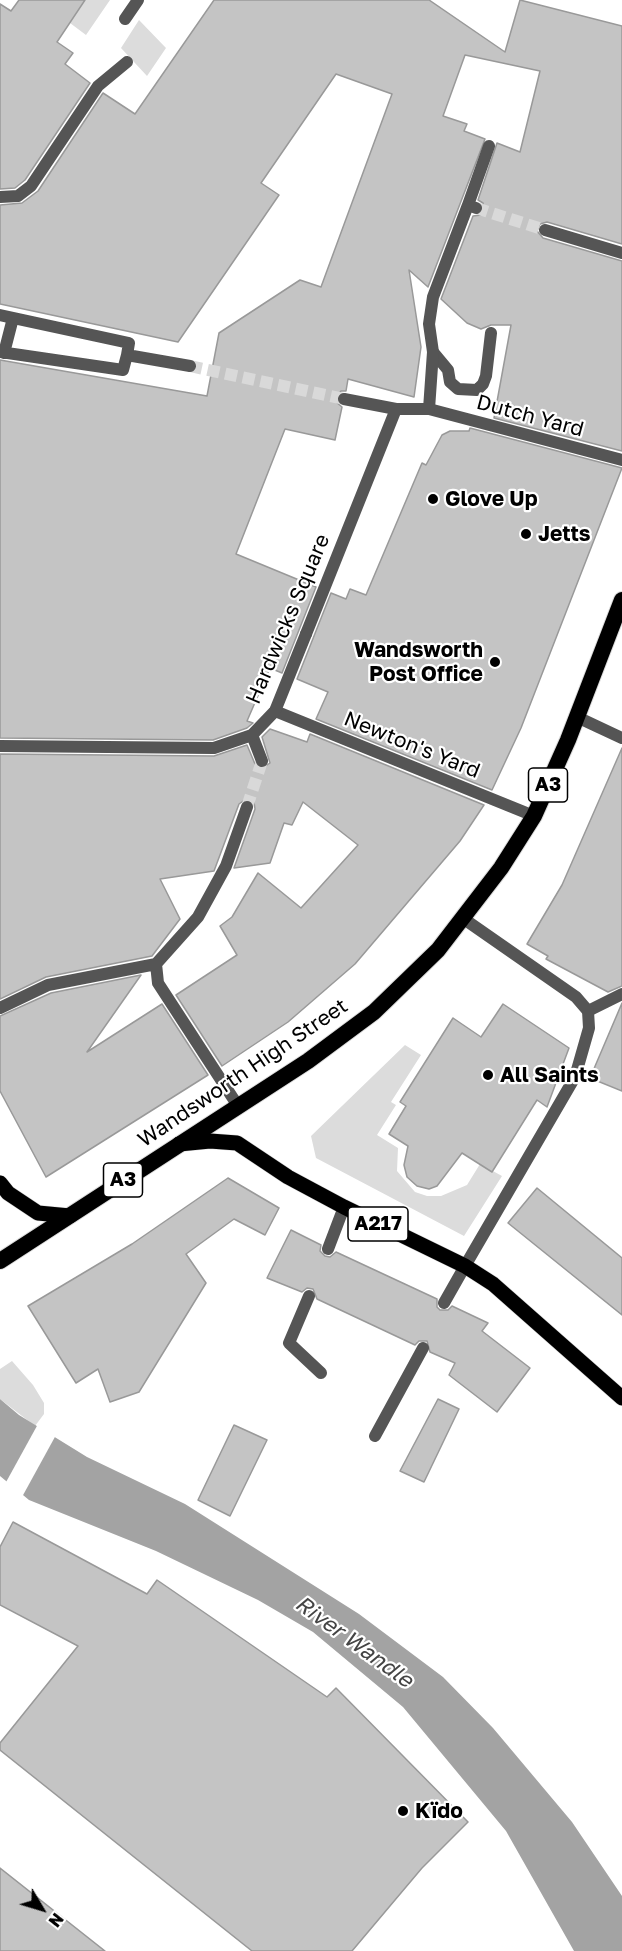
<!DOCTYPE html>
<meta charset="utf-8">
<style>
body{margin:0}
#map{position:relative;width:622px;height:1951px;overflow:hidden;background:#fff;font-family:"Golos Text",sans-serif}
canvas{display:block}
.north{position:absolute;left:12px;top:1879px;width:60px;height:60px;-webkit-text-stroke:4px #fff;paint-order:stroke;rotate:128deg;font-size:16px;font-weight:700;line-height:24px;text-align:center;color:#000}
.north::after{content:'';display:block;margin:auto;width:21px;height:27px;background:#000;clip-path:polygon(50% 0,100% 100%,50% 72%,0 100%)}
</style>
<div id="map">
<canvas width="622" height="1951"></canvas>
<div class="north">N</div>
</div>
<script>
const ctx = document.querySelector('canvas').getContext('2d');
ctx.lineJoin = 'round';
function fillPath(path, color) {
  ctx.fillStyle = color;
  ctx.fill(path, 'evenodd');
}
function poly(rows) {
  const path = new Path2D();
  for (const r of rows) {
    path.moveTo(r[0], r[1]);
    for (let i = 2; i < r.length; i += 2) path.lineTo(r[i], r[i + 1]);
  }
  return path;
}
function stroke(path, color, width, dash) {
  ctx.strokeStyle = color;
  ctx.lineWidth = width;
  ctx.lineCap = dash ? 'butt' : 'round';
  ctx.setLineDash(dash || []);
  ctx.stroke(path);
}
function write(font, color, halo, rows, align = 'center') {
  ctx.font = font + ' "Golos Text",sans-serif';
  ctx.lineWidth = 4.5;
  ctx.setLineDash([]);
  ctx.textBaseline = 'middle';
  ctx.strokeStyle = halo;
  ctx.fillStyle = color;
  for (const [text, x, y, turn = 0] of rows) {
    ctx.save();
    ctx.translate(x, y);
    ctx.rotate((+turn || 0) * Math.PI / 180);
    ctx.textAlign = isNaN(turn) ? turn : align;
    if (halo) ctx.strokeText(text, 0, 0);
    ctx.fillText(text, 0, 0);
    ctx.restore();
  }
}
fillPath(poly([
 [85,0,110,0,86,35,70,23],
 [139,20,166,48,147,76,121,48],
 [405,1045,421,1055,391,1102,396,1105,377,1135,398,1148,397,1171,415,1192,427,1196,441,1196,467,1185,480,1164,502,1176,464,1236,316,1158,311,1136],
 [12,1361,33,1385,44,1403,44,1414,35,1426,0,1399,0,1369]
]), '#dcdcdc');
fillPath(poly([
 [0,1399,19,1415,87,1457,185,1504,359,1614,443,1677,493,1728,572,1822,622,1896,622,1951,574,1951,506,1831,403,1707,313,1632,258,1600,156,1551,29,1500,0,1476]
]), '#a3a3a3');
fillPath(poly([
 [38,1424,56,1435,22,1497,5,1484]
]), '#fff');
const building = poly([
 [19,0,85,0,57,42,73,53,65,64,90,83,25,180,15,188,0,189,0,4,11,11,19,0],
 [214,0,429,0,505,52,520,0,622,26,622,244,547,222,540,224,537,231,543,238,622,261,622,451,494,418,511,325,491,325,481,329,467,323,441,299,473,216,481,215,484,210,483,203,478,200,497,143,520,152,540,71,465,55,443,116,467,124,464,131,485,139,428,287,409,270,421,347,414,397,348,379,346,391,341,391,336,397,336,402,342,407,335,440,285,429,236,554,316,587,282,673,270,668,247,721,253,723,247,728,213,740,0,738,0,360,207,396,219,333,300,280,321,287,392,94,336,74,261,183,279,195,178,342,0,304,0,205,22,203,38,191,103,93,135,114,214,0],
 [470,428,622,468,521,728,492,790,316,719,328,692,297,679,331,593,346,599,350,589,366,595,422,463,426,465,442,435,450,431,469,431,470,428],
 [270,729,307,742,310,734,484,805,460,841,355,964,288,1022,222,1066,176,995,237,955,220,926,232,917,258,873,301,908,358,845,303,802,292,825,284,823,270,863,234,868,255,809,254,802,246,799,239,804,214,871,160,879,180,919,152,956,46,977,0,999,0,754,214,756,247,745,255,764,261,769,270,763,262,737,270,729],
 [622,748,622,986,608,992,546,959,548,956,527,944,562,885,622,748],
 [141,975,87,1052,162,1004,208,1075,46,1177,0,1091,0,1016,51,993,141,975],
 [622,1003,622,1091,590,1078,622,1003],
 [503,1004,569,1048,547,1107,537,1100,492,1172,462,1153,437,1186,429,1189,417,1186,407,1177,404,1165,408,1146,389,1134,406,1106,400,1102,453,1018,481,1037,503,1004],
 [228,1178,279,1208,265,1235,234,1219,186,1254,206,1283,139,1392,110,1402,98,1369,76,1383,28,1306,132,1244,228,1178],
 [537,1188,622,1258,622,1315,508,1223,537,1188],
 [291,1230,321,1245,320,1251,325,1256,330,1257,336,1252,437,1299,437,1307,440,1310,448,1310,452,1306,488,1323,482,1331,530,1368,497,1412,449,1375,455,1363,430,1352,427,1341,419,1341,415,1345,317,1299,313,1289,307,1288,302,1292,267,1278,291,1230],
 [438,1399,459,1409,424,1482,400,1471,438,1399],
 [234,1425,267,1440,230,1516,198,1500,234,1425],
 [13,1522,147,1594,157,1580,327,1697,336,1688,468,1822,422,1868,352,1951,252,1951,0,1750,0,1743,78,1646,0,1605,0,1547,13,1522],
 [0,1868,105,1951,0,1951,0,1868]
]);
fillPath(building, '#c4c4c4');
stroke(building, '#999', 1.5);
stroke(poly([
 [476,208,545,230],
 [190,366,344,399],
 [247,807,262,761]
]), '#d9d9d9', 12, [12, 6]);
const primary = poly([
 [179,1144,210,1141,237,1143,288,1177,344,1207,465,1266,493,1284,622,1398],
 [0,1183,8,1193,38,1213,70,1216]
]);
const trunk = poly([
 [0,1261,308,1061,374,1012,438,950,501,868,534,816,568,740,622,600]
]);
stroke(primary, '#dbdbdb', 16);
stroke(trunk, '#dbdbdb', 18);
stroke(poly([
 [433,352,448,370,450,382,458,389,477,390,483,384,486,376,491,333],
 [429,409,622,460],
 [588,1011,622,994],
 [328,1249,344,1207],
 [309,1296,289,1343,321,1373],
 [444,1303,465,1266],
 [375,1436,423,1348]
]), '#555', 12);
stroke(poly([
 [125,19,138,0],
 [468,205,489,146],
 [545,230,622,253],
 [0,315,129,343,127,355,190,366],
 [0,352,123,370,127,355],
 [4,353,13,318],
 [344,399,396,409],
 [306,634,396,409,429,409,433,352,429,324,433,297,468,205,476,208],
 [275,711,534,816],
 [252,735,262,761],
 [156,964,198,917,226,866,247,807],
 [0,1008,48,985,156,964,158,983,238,1106]
]), '#555', 12);
stroke(poly([
 [0,197,18,196,31,186,98,86,127,62],
 [577,717,622,738],
 [0,746,214,748,252,735,275,711,306,634],
 [464,919,576,997,588,1011,589,1028,575,1077,465,1266]
]), '#555', 12);
stroke(primary, '#000', 15);
stroke(trunk, '#000', 16);
for (const [x, y, r, color] of [
 [433,499,6,"#000"],
 [526,534,6,"#000"],
 [495,662,6,"#000"],
 [488,1075,6,"#000"],
 [403,1811,6,"#000"]
]) {
  const dot = new Path2D();
  dot.arc(x, y, r, 0, 2 * Math.PI);
  ctx.fillStyle = color;
  ctx.fill(dot);
  stroke(dot, '#fff', 2);
}
for (const [x, y, w] of [
 [548,785,39],
 [123,1180,39],
 [378,1224,60]
]) {
  const box = new Path2D();
  box.roundRect(x - w / 2, y - 17, w, 34, 4.5);
  ctx.fillStyle = '#fff';
  ctx.fill(box);
  stroke(box, '#000', 1.5);
}
write('bold 20px', '#000', null, [
 ["A3",548,785],
 ["A3",123,1180],
 ["A217",378,1224]
]);
write('21px', '#000', '#fff', [
 ["Dutch Yard",530,416,15],
 ["Hardwicks Square",288,619,-67],
 ["Newton's Yard",412,745,22],
 ["Wandsworth High Street",243,1073,-34]
]);
write('bold 21px', '#000', '#fff', [
 ["Glove Up",445,499],
 ["Jetts",538,534],
 ["Wandsworth",483,650,"right"],
 ["Post Office",483,674,"right"],
 ["All Saints",500,1075],
 ["Kïdo",415,1811]
], 'left');
write('italic 22px', '#444', '#fff', [
 ["River Wandle",354,1642,36]
]);
</script>
